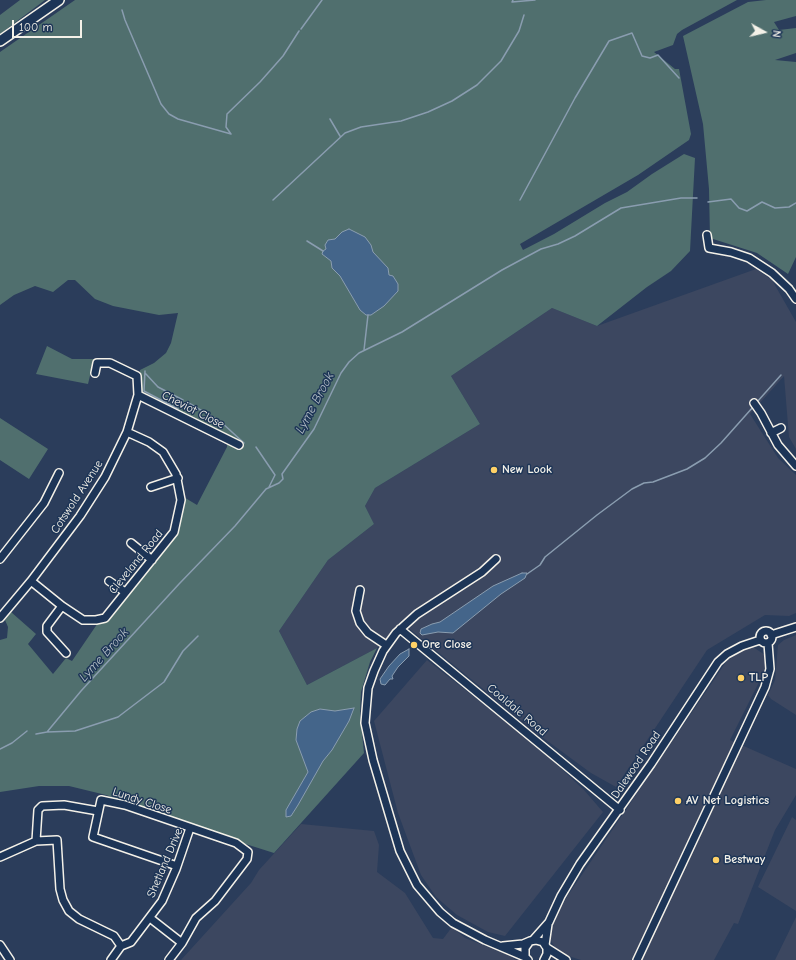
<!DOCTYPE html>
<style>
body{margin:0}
#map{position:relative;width:796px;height:960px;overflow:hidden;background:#2b3d5b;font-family:"Comic Neue",sans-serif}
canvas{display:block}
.north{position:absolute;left:744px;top:12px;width:40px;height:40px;-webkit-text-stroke:3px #1d3557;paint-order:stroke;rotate:98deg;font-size:11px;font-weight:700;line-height:16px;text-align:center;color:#f4f1e8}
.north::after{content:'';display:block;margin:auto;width:14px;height:18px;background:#f4f1e8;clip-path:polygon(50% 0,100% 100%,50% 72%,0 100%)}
.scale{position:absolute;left:12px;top:20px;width:70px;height:18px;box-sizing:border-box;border:2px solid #f4f1e8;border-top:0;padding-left:5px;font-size:12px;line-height:14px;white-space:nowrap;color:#f4f1e8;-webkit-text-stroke:3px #1d3557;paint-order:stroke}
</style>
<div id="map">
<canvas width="796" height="960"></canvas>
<div class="north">N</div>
<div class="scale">100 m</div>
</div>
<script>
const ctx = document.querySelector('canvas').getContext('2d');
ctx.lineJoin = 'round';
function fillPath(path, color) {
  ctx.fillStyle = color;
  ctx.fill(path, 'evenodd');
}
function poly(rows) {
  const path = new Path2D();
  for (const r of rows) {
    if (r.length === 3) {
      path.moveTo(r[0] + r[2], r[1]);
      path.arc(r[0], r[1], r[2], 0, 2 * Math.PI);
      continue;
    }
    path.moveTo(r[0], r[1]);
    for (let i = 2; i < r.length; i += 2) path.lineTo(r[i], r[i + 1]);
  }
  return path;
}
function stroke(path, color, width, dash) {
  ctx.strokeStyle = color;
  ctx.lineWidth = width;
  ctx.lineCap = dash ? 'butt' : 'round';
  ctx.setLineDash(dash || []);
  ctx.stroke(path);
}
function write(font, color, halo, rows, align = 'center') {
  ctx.font = font + ' "Comic Neue",sans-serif';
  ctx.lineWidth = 3;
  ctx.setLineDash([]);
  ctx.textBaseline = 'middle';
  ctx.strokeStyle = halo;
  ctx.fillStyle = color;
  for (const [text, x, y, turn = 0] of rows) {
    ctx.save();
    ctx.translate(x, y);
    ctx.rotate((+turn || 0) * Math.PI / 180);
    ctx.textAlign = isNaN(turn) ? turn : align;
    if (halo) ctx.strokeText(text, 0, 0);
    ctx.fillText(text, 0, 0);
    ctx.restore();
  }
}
fillPath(poly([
 [756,269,772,280,796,322,796,449,789,437,784,376,750,414,778,458,796,475,796,613,789,616,765,615,707,650,616,787,591,773,542,737,401,622,377,648,307,685,279,631,328,560,374,524,365,506,375,488,480,424,451,376,552,308,597,326],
 [796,635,796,715,771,699,768,695,775,680,778,645,784,640],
 [753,647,765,655,766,668,730,740,796,769,796,795,775,830,738,924,734,923,714,960,581,960,565,955,555,948,550,939,554,918,560,907,726,662,736,653],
 [427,660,537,746,584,790,603,812,505,936,488,932,457,915,436,897,421,875,398,813,374,721],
 [792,817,796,820,796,911,758,887],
 [301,824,374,831,379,845,377,872,405,893,433,938,443,939,452,927,465,938,506,954,516,960,181,960,251,883,259,870],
 [796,917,796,960,775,960]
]), '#3c4760');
fillPath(poly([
 [20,0,45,0,0,34,0,15],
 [75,0,737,0,682,30,677,34,673,45,654,52,675,69,679,69,691,134,689,140,638,175,520,244,523,250,554,234,605,203,627,192,652,174,684,154,695,158,690,251,671,271,647,287,597,326,552,308,451,376,480,424,375,488,365,506,374,524,328,560,279,631,307,685,377,648,370,662,361,692,360,714,364,753,274,853,176,822,150,810,106,795,69,786,39,786,0,792,0,640,7,638,8,627,5,620,11,612,36,634,28,644,53,674,66,658,72,661,104,614,169,534,177,519,182,496,197,505,227,447,227,443,176,418,142,394,140,390,140,370,154,363,166,353,171,343,178,313,159,315,113,306,95,299,75,280,68,280,53,292,35,286,14,295,0,305,0,52],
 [766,0,796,0,796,16,774,22,779,30,796,28,796,53,775,60,796,62,796,257,788,274,757,253,710,238,709,189,703,124,683,36,748,2],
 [47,346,72,359,94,359,88,384,36,374],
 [0,418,48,449,29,479,0,460]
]), '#506f6e');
const water = poly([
 [349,229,365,237,371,245,373,252,388,268,389,275,393,276,398,284,398,291,384,306,371,315,366,315,360,310,340,276,332,268,331,261,322,254,323,251,326,249,325,245,328,240,335,239,342,232,349,229],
 [522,573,527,573,525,578,501,594,453,633,438,632,422,635,420,633,421,629,432,624,440,622,493,586,522,573],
 [409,649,409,656,398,667,392,676,393,679,390,679,385,685,381,684,380,679,389,666,400,654,409,649],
 [354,708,349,721,332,750,323,761,298,805,291,816,286,817,286,810,308,772,296,740,297,729,300,721,311,712,320,709,335,711,354,708]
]);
fillPath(water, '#44658a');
stroke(water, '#8a9db0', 1);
stroke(poly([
 [513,0,512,2,535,0],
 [122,10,125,20,161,104,169,114,178,119,231,134,226,127,227,114,260,82,283,56,299,31],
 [301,29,322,0],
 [330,119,340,136],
 [273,200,345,133,361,127,401,121,428,112,452,101,477,85,501,61,519,31,524,15],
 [520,200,575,98,609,41,632,33,642,56,650,58,658,55,679,78],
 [708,202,731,199,739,208,747,211,762,202,775,208,789,207,796,203],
 [307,241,323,251],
 [364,350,368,315],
 [145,371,144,391,178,409],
 [145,373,158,387,183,400],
 [187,402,221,422,244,443],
 [757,402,781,375],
 [256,447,275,475,269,487],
 [527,574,540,565,545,557,597,515,632,489,644,483,653,482,687,469,705,458,721,443,753,407],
 [47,732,75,731,118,717,164,682,183,651,198,636],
 [36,734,47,732,81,691,179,584,235,526,266,489,279,483,283,479,282,474,314,429,341,373,349,362,359,353,402,332,502,270,541,249,558,244,575,236,621,208,681,198,697,198],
 [0,749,12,743,27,731]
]), '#8a9db0', 1.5);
const minor = poly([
 [707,235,709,248,731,252,749,258,772,273,789,289,796,299],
 [138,395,239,445],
 [754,403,761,413,778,445,796,466],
 [771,433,781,428],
 [151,487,178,478],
 [131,543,152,560],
 [0,559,44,503,59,473],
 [496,559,482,572,417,614,396,633,383,651,374,671,368,688,365,723,373,760,400,851,417,885,440,912,453,923,485,940,525,957],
 [31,581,62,606,83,620,96,620,105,618,174,532,181,500,176,474,163,452,149,442,127,432],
 [109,581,125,592],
 [360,590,356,611,360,623,368,633,386,645],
 [62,606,47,626,47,632,66,653],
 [0,618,31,581,80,516,105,477,127,432,138,395,137,376,110,363,97,363,95,373],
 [400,629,620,810],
 [766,637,6],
 [771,635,796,627],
 [36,841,38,810,42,806,64,805,98,811],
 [0,857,36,841,57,840,60,889,63,900,69,911,79,919,114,936,121,946],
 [177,866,93,837,101,800,125,805,236,843,248,852,247,859,215,901,196,918,182,943],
 [150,918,182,943,169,960],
 [533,940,549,922,561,896,580,864,651,764,718,662,727,654,742,646,760,640],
 [0,945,10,960],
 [545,945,548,924],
 [121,946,131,942,162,901,176,869,190,828],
 [503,946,523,944,530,941],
 [547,948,566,960],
 [111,960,121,946],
 [528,960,525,957,525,948,530,941,536,940,543,942,547,948,547,954,544,960],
 [637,960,765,687,770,669,768,643]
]);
const major = poly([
 [0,41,59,0]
]);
stroke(minor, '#f4f1e8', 10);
stroke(major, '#f4f1e8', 12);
stroke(minor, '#1d3557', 7);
stroke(major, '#1d3557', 9);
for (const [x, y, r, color] of [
 [494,470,4,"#ffd166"],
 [414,645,4,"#ffd166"],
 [741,678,4,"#ffd166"],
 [678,801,4,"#ffd166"],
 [716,860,4,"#ffd166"]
]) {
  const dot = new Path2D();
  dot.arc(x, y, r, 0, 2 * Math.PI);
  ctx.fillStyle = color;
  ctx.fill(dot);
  stroke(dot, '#1d3557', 1.5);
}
write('12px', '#f4f1e8', '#1d3557', [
 ["Cheviot Close",193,410,27],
 ["Cotswold Avenue",77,497,-57],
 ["Cleveland Road",136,562,-51],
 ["Coaldale Road",517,710,40],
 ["Dalewood Road",636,765,-56],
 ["Lundy Close",142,801,18],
 ["Shetland Drive",165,863,-67]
]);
write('bold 12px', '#f4f1e8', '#1d3557', [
 ["New Look",502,470],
 ["Ore Close",422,645],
 ["TLP",749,678],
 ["AV Net Logistics",686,801],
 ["Bestway",724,860]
], 'left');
write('italic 13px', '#b6c0c7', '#1d3557', [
 ["Lyme Brook",315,403,-62],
 ["Lyme Brook",104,655,-48]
]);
</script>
